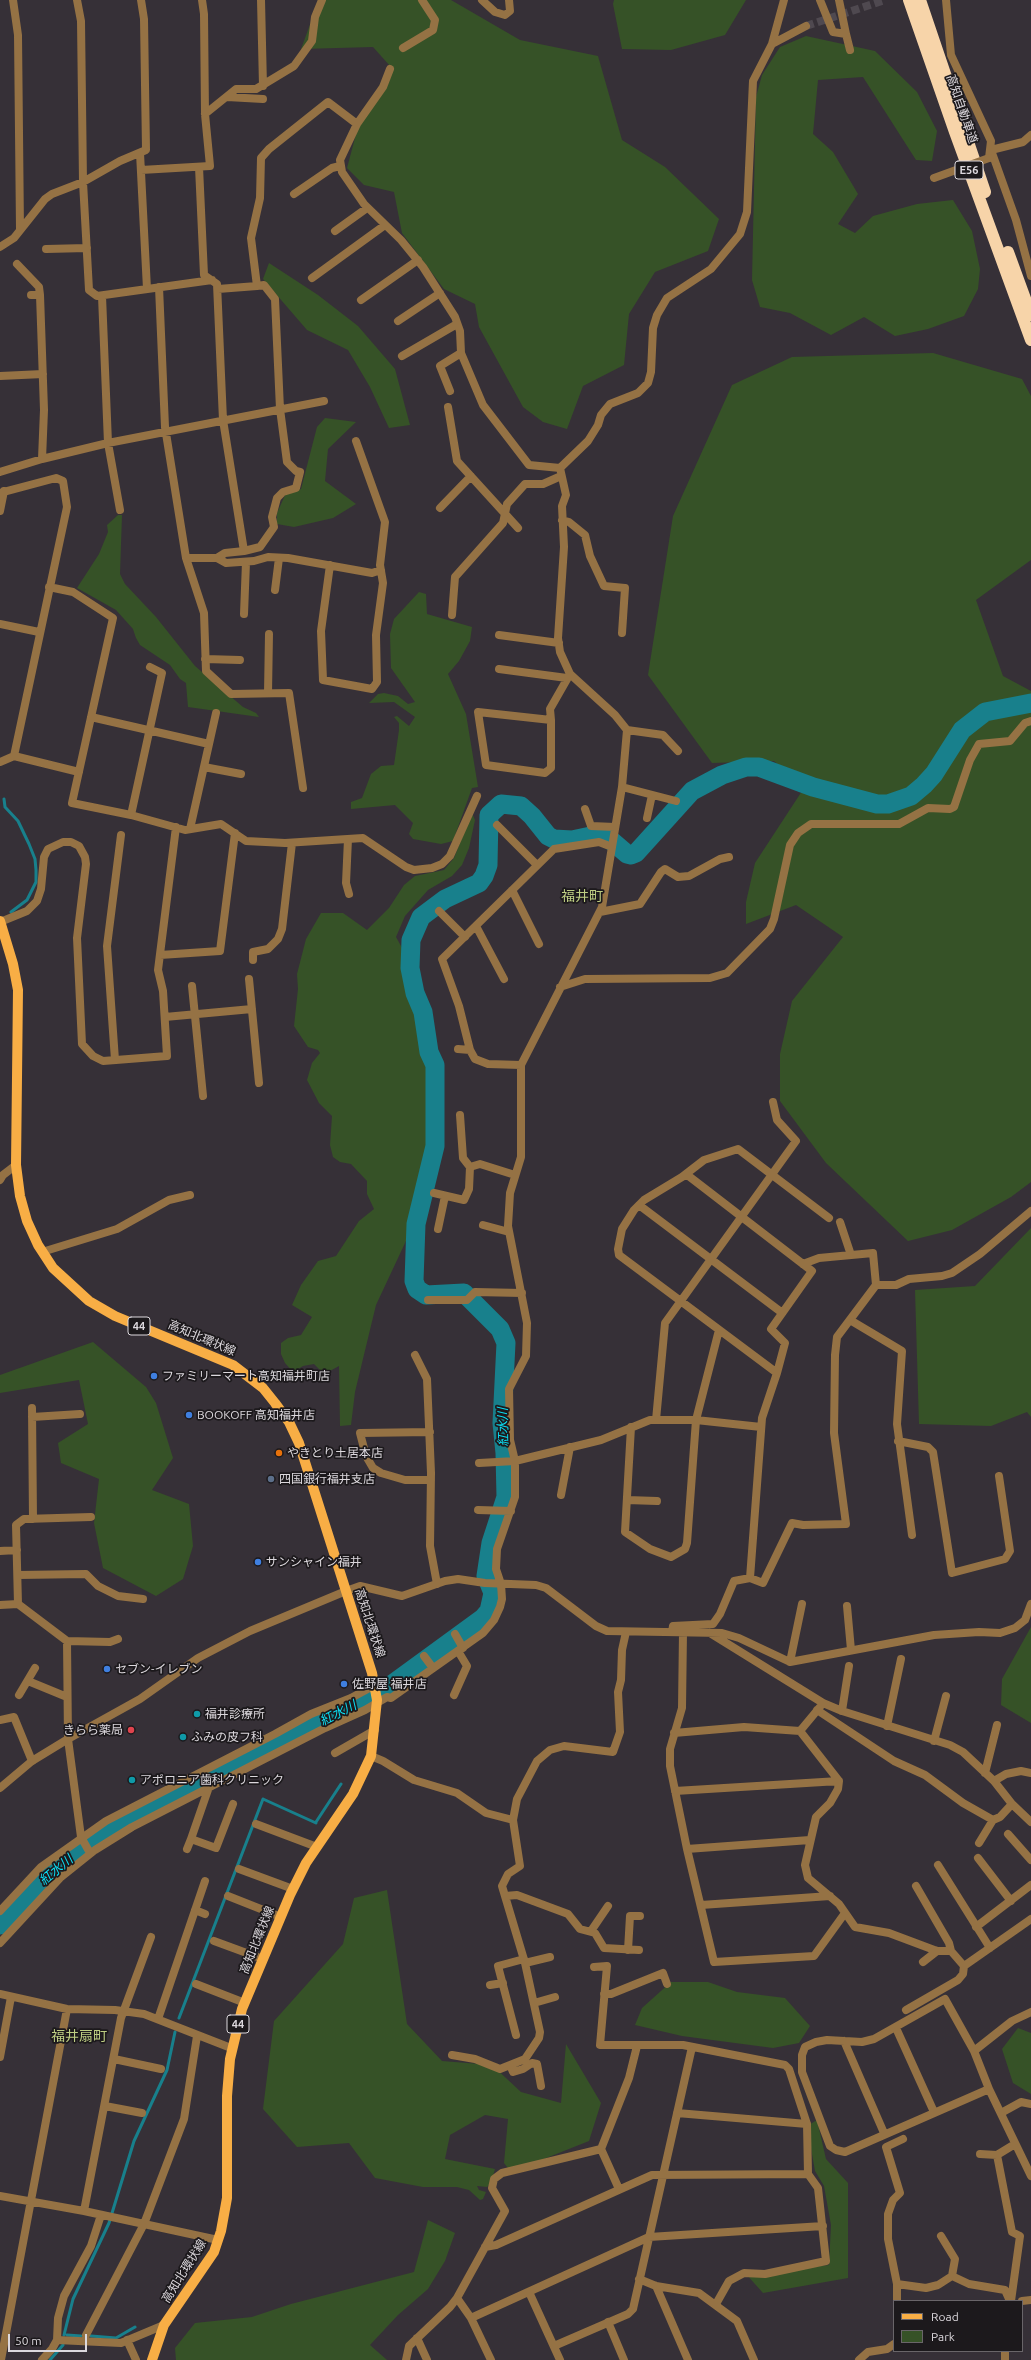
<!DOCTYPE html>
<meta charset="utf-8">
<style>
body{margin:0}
#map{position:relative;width:1031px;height:2360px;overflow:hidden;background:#363037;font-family:Ubuntu,sans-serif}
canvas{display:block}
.legend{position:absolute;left:893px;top:2300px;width:130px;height:52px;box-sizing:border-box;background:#1c191c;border:1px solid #696569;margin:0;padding:5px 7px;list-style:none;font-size:12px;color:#dcd8dd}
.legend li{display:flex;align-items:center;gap:8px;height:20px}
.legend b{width:20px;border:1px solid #696569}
.scale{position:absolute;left:8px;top:2334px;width:79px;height:18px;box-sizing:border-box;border:2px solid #dcd8dd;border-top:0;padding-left:5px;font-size:12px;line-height:14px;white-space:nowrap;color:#dcd8dd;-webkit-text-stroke:3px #1c191c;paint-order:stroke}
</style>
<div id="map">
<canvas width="1031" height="2360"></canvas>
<ul class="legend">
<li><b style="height:5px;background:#f8ae45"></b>Road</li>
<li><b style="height:11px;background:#365227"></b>Park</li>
</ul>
<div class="scale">50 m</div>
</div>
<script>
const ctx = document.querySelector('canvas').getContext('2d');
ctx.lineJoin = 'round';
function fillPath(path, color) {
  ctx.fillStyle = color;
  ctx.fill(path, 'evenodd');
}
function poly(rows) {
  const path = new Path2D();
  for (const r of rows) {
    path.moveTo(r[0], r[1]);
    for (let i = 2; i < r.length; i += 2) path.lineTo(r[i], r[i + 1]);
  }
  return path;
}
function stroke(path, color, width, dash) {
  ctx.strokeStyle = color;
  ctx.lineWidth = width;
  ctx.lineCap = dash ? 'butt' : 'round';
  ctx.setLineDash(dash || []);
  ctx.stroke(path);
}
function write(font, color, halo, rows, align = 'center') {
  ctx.font = font + ' Ubuntu,"Noto Sans JP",sans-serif';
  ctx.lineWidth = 3.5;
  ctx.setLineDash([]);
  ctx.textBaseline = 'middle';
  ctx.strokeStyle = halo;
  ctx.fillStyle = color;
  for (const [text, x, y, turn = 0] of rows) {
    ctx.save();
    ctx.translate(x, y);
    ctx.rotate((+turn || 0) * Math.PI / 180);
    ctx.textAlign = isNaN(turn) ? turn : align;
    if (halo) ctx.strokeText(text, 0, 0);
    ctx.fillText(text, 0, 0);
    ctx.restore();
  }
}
fillPath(poly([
 [319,0,451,0,520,40,598,56,622,140,665,167,719,219,708,251,655,272,629,314,624,365,583,386,567,429,543,422,523,407,479,327,475,304,444,289,402,233,394,192,364,185,347,168,359,123,390,66,373,47,301,49],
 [614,0,746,0,725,35,671,50,622,49,613,4],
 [806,36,875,51,917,92,937,131,932,161,916,160,863,77,818,80,813,134,833,152,858,194,838,224,855,233,873,216,917,204,953,200,972,231,980,269,978,289,964,316,928,329,895,336,864,317,831,335,790,313,760,307,752,280,756,97,762,75,780,47],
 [269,263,318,295,358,326,395,369,410,425,389,428,370,387,348,350,307,330,263,279],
 [933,353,1022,379,1031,396,1031,560,976,600,1003,676,1031,691,1031,1182,1011,1197,952,1230,908,1241,826,1163,780,1101,780,1054,792,1001,843,937,796,905,746,924,746,902,755,863,804,788,774,761,712,763,648,675,673,516,732,385,792,357],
 [325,418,356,422,328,449,325,481,356,504,333,518,294,527,277,524,277,513,286,493,301,489,317,427],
 [118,515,122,515,120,574,125,584,156,617,195,666,243,707,256,713,259,717,188,707,186,683,180,679,170,665,140,645,136,638,133,629,116,610,77,588,99,554,108,532,107,525],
 [419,592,426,594,427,614,472,627,470,641,459,661,448,674,466,714,478,787,472,788,453,841,441,844,413,839,409,834,413,823,395,805,351,809,351,802,362,798,371,774,381,766,394,765,399,730,399,723,394,717,397,716,409,726,415,717,394,702,369,703,378,694,384,693,398,696,408,704,415,702,391,668,390,634,394,619],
 [472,813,475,820,469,848,462,865,452,876,428,890,405,916,396,937,406,955,408,998,421,1018,429,1064,433,1110,433,1146,413,1226,376,1305,355,1392,351,1425,340,1426,339,1366,328,1372,321,1371,314,1364,303,1366,293,1372,285,1363,281,1354,281,1343,288,1338,301,1335,312,1317,292,1305,301,1285,318,1261,336,1256,359,1221,374,1209,367,1194,367,1181,351,1164,340,1162,333,1157,330,1145,332,1116,319,1103,307,1080,312,1063,320,1053,318,1050,308,1047,294,1026,298,989,297,974,306,939,321,913,343,913,367,930,389,908,404,885,415,876,444,870,454,858],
 [1031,1228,1031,1417,1027,1412,991,1426,919,1424,915,1290,975,1286],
 [93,1342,146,1387,156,1403,173,1458,152,1490,189,1504,193,1546,183,1579,156,1596,103,1568,94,1523,99,1479,61,1463,58,1443,88,1424,79,1380,0,1393,0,1375],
 [1031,1627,1031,1723,1001,1705,1002,1679],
 [387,1890,407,2024,442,2061,492,2065,521,2092,561,2103,566,2044,601,2103,589,2141,511,2172,504,2163,508,2119,485,2115,450,2135,445,2159,495,2169,491,2183,487,2187,477,2186,479,2190,486,2192,483,2199,480,2200,469,2190,457,2187,423,2187,375,2178,349,2143,297,2147,263,2109,274,2021,343,1944,354,1898],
 [671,1982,708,1982,737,1992,785,1998,810,2026,799,2043,773,2048,682,2036,635,2025,642,2008],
 [1018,2028,1031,2033,1031,2094,1013,2083,1002,2049],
 [817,2120,826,2159,848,2183,848,2278,763,2293,746,2274,829,2265,831,2225,824,2186,815,2171,807,2126],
 [428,2220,455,2233,445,2261,428,2289,398,2315,370,2345,387,2360,176,2360,175,2348,195,2323,252,2317,291,2304,414,2272]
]), '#365227');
stroke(poly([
 [4,799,5,807,18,821,29,844,35,859,36,870,36,882,27,900,11,912],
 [368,1704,368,1698],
 [316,1822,341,1784],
 [179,2018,263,1799,316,1823],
 [64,2335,73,2299,109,2223,134,2141,167,2070,175,2032],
 [67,2335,81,2336],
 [91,2336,116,2338,135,2327],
 [50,2360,63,2345]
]), '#18808c', 3);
stroke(poly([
 [0,1925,42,1880,89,1842,136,1815,383,1691,483,1618,489,1611,493,1593,486,1576,491,1543,506,1497,505,1453,502,1423,506,1343,500,1329,464,1293,426,1295,417,1289,414,1281,416,1224,435,1146,435,1065,429,1052,423,1012,415,993,410,968,411,940,421,917,445,899,479,883,484,876,488,865,489,815,501,804,521,806,532,816,548,836,554,839,572,840,600,834,606,836,627,854,631,855,636,853,692,791,722,775,746,767,759,767,813,787,877,804,888,804,911,796,924,785,934,774,962,730,985,712,1031,703]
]), '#18808c', 19);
stroke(poly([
 [806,26,885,0]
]), '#4f4950', 8, [8, 4]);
stroke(poly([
 [13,0,18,35,20,230],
 [77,0,81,21,83,182,89,290,97,296,212,280],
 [261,0,263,86],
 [482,0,495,12,505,15,510,11,509,0],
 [820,0,833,32,846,34,839,0],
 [946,0,951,55,991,141,989,158],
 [846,34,850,50],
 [772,44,784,0],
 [403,48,433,30,435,20,422,0],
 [227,97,263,99],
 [205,114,236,89,256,89,294,66,312,41,315,17,322,0],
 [357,124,383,87,390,69],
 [991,150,1016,220,1031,276],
 [991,150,1023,142,1031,135],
 [140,153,147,289],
 [199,167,204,275,217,284,223,420,244,551,225,553,217,558],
 [141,170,210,166,205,114,204,14,202,0],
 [294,194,332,168,340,166],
 [335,231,367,208],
 [0,247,14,238,45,199,52,194,83,182,120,161,146,150,144,19,141,0],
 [46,249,87,248],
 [17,264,39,287,40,295],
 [312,278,385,225],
 [159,287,165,427,186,558,217,558,226,563,254,561,268,557,288,558,372,573,381,570],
 [218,289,257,286,251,238,260,198,261,158,269,149,328,102,357,124,340,160,342,172,364,204,401,240,423,267,455,317,460,331,461,353,483,405,529,465,560,468],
 [31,295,40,295,44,410,42,459],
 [102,296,108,443,120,510],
 [361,300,418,260],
 [398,321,440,293],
 [402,356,457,324],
 [0,376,43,374],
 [450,391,440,366,461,353],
 [448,407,457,461,518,528],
 [0,472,42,459,108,443,324,401],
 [0,493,56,478,63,481,67,507,14,756],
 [440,508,471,476],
 [0,511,4,491],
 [562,520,569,522,585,535,590,556,604,586,625,588,622,633],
 [244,551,260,547,274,527,272,517,277,498,283,492,296,488,300,472,296,471,287,462,280,409,275,299,264,285,257,286],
 [186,558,204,613,206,671,231,694,289,693,303,788],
 [330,565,321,631,323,680,372,689,377,682,376,635,383,583,380,565,385,522,356,441],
 [49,587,73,592,113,618,72,803,131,815,185,830,221,824,246,841,285,843,363,838,406,867,414,870,432,868,442,864,450,856,477,796],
 [275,590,279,558],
 [244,614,246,562],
 [452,615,455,577,503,523,507,504,525,484,543,484,561,476],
 [0,624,39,632],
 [499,635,559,643],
 [205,659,240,660],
 [499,669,567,678],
 [268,693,269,634],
 [91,717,209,744],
 [551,720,478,712,486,765,545,773,551,768,551,720,550,709,570,674],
 [627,730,663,735,678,751],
 [0,762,14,756,79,772],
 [204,767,241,774],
 [622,787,676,801],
 [585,809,591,826,615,827],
 [131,815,162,673,150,667],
 [647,818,652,795],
 [497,825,537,865],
 [190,829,216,713],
 [348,839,346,883,349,894],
 [512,890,539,944],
 [439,911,465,937],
 [600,912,640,904,661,872,665,869,678,877,689,876,720,859,729,857],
 [0,922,27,911,37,901,41,889,44,857,48,849,63,842,71,842,79,846,85,857,86,864,77,938,82,1044,93,1056,103,1061,167,1056,163,991,158,970,176,827],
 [476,926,504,979],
 [160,955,220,951,235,833],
 [253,960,253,952,268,949,278,939,282,929,292,843],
 [249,979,259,1083],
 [192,986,203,1096],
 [560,987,585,979,710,978,727,973,770,929,774,919,790,845,798,833,811,824,899,824,928,808,950,809,954,807,970,760,979,744,1010,741,1025,723,1031,721],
 [165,1017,252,1009],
 [458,1049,470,1050],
 [115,1060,107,946,121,835],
 [521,1065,488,1064,475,1059,470,1050,459,1006,442,959,554,849,599,842,612,847],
 [460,1115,463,1158,470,1167],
 [686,1174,812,1271,771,1329,785,1343,777,1373],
 [0,1180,3,1175,16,1165],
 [434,1193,464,1200,469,1189,470,1167,480,1164,515,1175],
 [639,1205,781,1312],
 [840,1222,851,1255],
 [483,1225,509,1232],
 [438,1229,445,1196],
 [42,1252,117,1229,169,1200,190,1195],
 [876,1285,896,1285,909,1279,942,1276,952,1273,980,1254,1031,1211],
 [428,1300,467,1300,475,1292,522,1293],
 [850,1320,902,1351,897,1424,912,1535],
 [415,1355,427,1379,431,1473,430,1546,437,1584],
 [32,1408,33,1519],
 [32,1417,80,1414],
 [656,1420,665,1323,796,1141,777,1120,773,1102],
 [631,1427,625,1532,650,1549,671,1557,685,1549,687,1543,696,1420,719,1330],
 [430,1432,360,1433,366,1456,373,1468,381,1473,405,1480,431,1480],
 [898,1441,928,1447,933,1452,952,1573,1005,1559,1010,1551,999,1476],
 [479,1463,515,1461,601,1440,650,1420,696,1420,761,1427],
 [561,1495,570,1447],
 [627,1500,657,1501],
 [478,1510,511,1511],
 [0,1551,17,1550],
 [18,1575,86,1574,98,1586,118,1596,143,1599],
 [750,1578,763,1583,792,1523,803,1525,846,1524,834,1433,835,1355,837,1337,876,1285,873,1253,819,1258,803,1264],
 [346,1591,360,1586,402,1596,445,1581,458,1579,485,1583,536,1585,546,1588,596,1626,607,1631,722,1633,739,1638,790,1662,934,1635,979,1632,1000,1633,1015,1628,1025,1620,1031,1604],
 [0,1605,18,1604],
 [847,1606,851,1650],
 [672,1632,673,1626,713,1624,720,1614,734,1581,750,1578,762,1418,777,1373,619,1255,618,1249,622,1229,634,1210,644,1200,682,1177,704,1160,738,1149,829,1218],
 [683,1632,682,1708,670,1749,670,1766,687,1849,714,1962,814,1956,845,1913],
 [710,1633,823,1703,842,1711,950,1745,963,1752,994,1781,1012,1804,1031,1822],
 [455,1634,463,1648],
 [67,1641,110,1642,118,1639],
 [424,1656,433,1668],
 [790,1662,802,1604],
 [28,1681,67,1697],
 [19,1695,35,1668],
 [454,1695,467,1666,458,1651],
 [817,1710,894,1761,925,1775,963,1803,993,1820,1000,1817,1012,1804],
 [842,1711,849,1666],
 [0,1720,14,1717,32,1761],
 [887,1726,901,1659],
 [800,1731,839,1781,838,1789,830,1803,816,1817,805,1865,808,1878,839,1904,855,1927,889,1933,937,1951,951,1951,964,1966,1031,1919],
 [800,1731,820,1707],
 [674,1733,744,1727,800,1731],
 [934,1741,946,1696],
 [335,1753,375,1730],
 [371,1756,383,1761,414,1780,457,1793,486,1813,513,1820],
 [985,1773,997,1725],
 [994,1781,1006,1774,1021,1771,1031,1773],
 [209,1787,191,1839,216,1848,233,1804],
 [675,1791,839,1781],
 [256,1824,317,1847],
 [1008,1834,1031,1860],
 [979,1843,993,1820],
 [187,1849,191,1839],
 [687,1849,810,1840],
 [90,1853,81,1837,68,1739,67,1641,18,1604,16,1525,24,1519,91,1517],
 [978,1858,1011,1901],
 [938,1865,990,1948],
 [239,1869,293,1889],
 [916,1886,949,1943,951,1951],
 [228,1896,281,1917],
 [505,1896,517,1895,568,1914,580,1929,595,1933,604,1948,639,1950],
 [701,1905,830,1896],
 [195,1910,205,1914],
 [0,1911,41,1867,106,1821,275,1734,311,1714,351,1698,375,1685],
 [976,1927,1031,1885],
 [591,1931,608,1906],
 [214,1941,263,1959],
 [0,1943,60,1878,95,1850,132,1827,325,1728,365,1710,387,1697,391,1698,483,1633,494,1620,500,1607,502,1599,501,1584,496,1569,497,1549,515,1497,515,1461,510,1440,509,1389,526,1356,527,1323,508,1226,510,1193,521,1157,521,1065,602,907,622,787,627,730,615,715,570,674,560,652,558,638,564,547,562,506,566,495,560,468,588,441,598,425,601,415,610,404,638,393,648,383,651,372,653,328,657,315,667,298,711,269,740,234,747,212,753,81,772,44,806,26],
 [628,1950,630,1916,640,1916],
 [923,1962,937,1951],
 [525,1963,550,1957],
 [594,1967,607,1966,600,2045,683,2045,785,2065,789,2069,807,2124,808,2174,818,2188,826,2261,765,2274,744,2273,729,2281,716,2304],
 [196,1984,245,2003],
 [490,1985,503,1983],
 [0,1994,67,2009,115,2010,144,2014,231,2048],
 [604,1994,611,1994,663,1973,667,1984],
 [534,2003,555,1997],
 [906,2010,958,1980,963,1974,964,1966],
 [158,2019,205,1881],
 [896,2028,934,2112],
 [516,2035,498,1966,524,1959],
 [844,2041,884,2133],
 [974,2051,1012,2021,1031,2012],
 [452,2055,475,2059,500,2069,525,2059,539,2038,540,2032,525,1963,502,1886,508,1874,520,1866,513,1820,517,1799,537,1761,550,1750,564,1746,613,1752,620,1732,618,1692,621,1680,622,1650,626,1632],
 [0,2057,11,1997],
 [114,2059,161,2069],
 [510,2065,513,2072,523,2069,532,2063,537,2064,541,2086],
 [989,2089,845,2152,836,2150,830,2146,802,2072,802,2055,805,2047,816,2042,827,2040,862,2042,874,2039,945,1999,974,2051,989,2089,1031,2176],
 [105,2106,142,2113],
 [677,2113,807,2124],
 [1001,2113,1021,2102,1031,2104],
 [601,2149,619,2189],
 [980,2154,997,2155],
 [0,2196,84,2211,218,2240],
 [84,2211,121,2018,151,1937],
 [485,2247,496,2245,652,2175,808,2174],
 [952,2276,969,2284,1005,2290,1010,2301],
 [639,2279,656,2286,699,2293,737,2321,754,2360],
 [897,2284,926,2288,938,2285,952,2276,955,2259,941,2236],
 [656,2286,688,2360],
 [529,2292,560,2360],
 [457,2298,471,2318,491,2360],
 [897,2301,897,2284,888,2239,888,2214,893,2200,900,2193,886,2147,903,2139],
 [1011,2301,1020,2236,1012,2232,997,2155,1015,2144],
 [1022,2301,1031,2300],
 [471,2318,649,2237,823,2226],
 [608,2322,624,2360],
 [86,2335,144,2224,184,2119,197,2036],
 [417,2338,427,2360],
 [57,2340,58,2318,64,2296,91,2246,101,2215],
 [127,2340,136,2360],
 [554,2346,628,2314,633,2309,692,2047],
 [1,2360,67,2009],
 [42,2360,52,2349,57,2340,121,2343,164,2325],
 [406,2360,409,2346,450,2307,457,2298,505,2211,492,2188,494,2179,502,2173,601,2149,629,2078,637,2046],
 [859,2360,868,2352,887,2349,894,2344],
 [1005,2360,1005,2351]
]), '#957244', 8);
stroke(poly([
 [0,1788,32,1761,68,1739,140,1699,198,1658,250,1631,346,1591]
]), '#957244', 8);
stroke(poly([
 [0,921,13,964,18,990,16,1165,20,1196,27,1221,38,1245,53,1268,89,1301,115,1316,233,1365,263,1388,275,1403,289,1422,299,1443,372,1673,377,1700,371,1756,353,1794,306,1863,290,1895,242,2009,230,2059,227,2096,227,2198,221,2231,214,2252,164,2325,152,2360]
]), '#f8ae45', 10);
stroke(poly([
 [909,0,955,132,1031,340],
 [920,0,985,192],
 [1008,252,1031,315]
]), '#f7d4a9', 12);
stroke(poly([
 [934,178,989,158]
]), '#957244', 8);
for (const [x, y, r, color] of [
 [154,1376,4,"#3f7fe0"],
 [189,1415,4,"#3f7fe0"],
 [279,1453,4,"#e8710a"],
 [271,1479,4,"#5c6f8a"],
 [258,1562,4,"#3f7fe0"],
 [107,1669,4,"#3f7fe0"],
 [344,1684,4,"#3f7fe0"],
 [197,1714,4,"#0f9aa8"],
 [131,1730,4,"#e0444e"],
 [183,1737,4,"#0f9aa8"],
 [132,1780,4,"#0f9aa8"]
]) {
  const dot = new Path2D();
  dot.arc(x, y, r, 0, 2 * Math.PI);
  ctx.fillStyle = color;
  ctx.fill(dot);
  stroke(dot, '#1c191c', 1.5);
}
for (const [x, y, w] of [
 [969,170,28],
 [139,1326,22],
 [238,2024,22]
]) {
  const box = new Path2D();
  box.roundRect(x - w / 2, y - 9, w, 18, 3);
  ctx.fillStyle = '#1c191c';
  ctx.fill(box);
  stroke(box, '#dcd8dd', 1);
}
write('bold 11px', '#dcd8dd', null, [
 ["E56",969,170],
 ["44",139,1326],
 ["44",238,2024]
]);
write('12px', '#dcd8dd', '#1c191c', [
 ["高知自動車道",962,109,71],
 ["高知北環状線",202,1338,23],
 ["高知北環状線",370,1623,72],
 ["高知北環状線",257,1940,-68],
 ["高知北環状線",184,2271,-58]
]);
write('12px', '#dcd8dd', '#1c191c', [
 ["ファミリーマート高知福井町店",162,1376],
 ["BOOKOFF 高知福井店",197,1415],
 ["やきとり土居本店",287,1453],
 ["四国銀行福井支店",279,1479],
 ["サンシャイン福井",266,1562],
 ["セブン-イレブン",115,1669],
 ["佐野屋 福井店",352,1684],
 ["福井診療所",205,1714],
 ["きらら薬局",123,1730,"right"],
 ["ふみの皮フ科",191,1737],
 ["アポロニア歯科クリニック",140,1780]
], 'left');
write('italic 13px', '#0bdff5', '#1c191c', [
 ["紅水川",503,1427,-91],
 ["紅水川",338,1713,-27],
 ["紅水川",56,1870,-40]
]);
write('14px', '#bece83', '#1c191c', [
 ["福井町",582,896],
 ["福井扇町",79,2036]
]);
</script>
